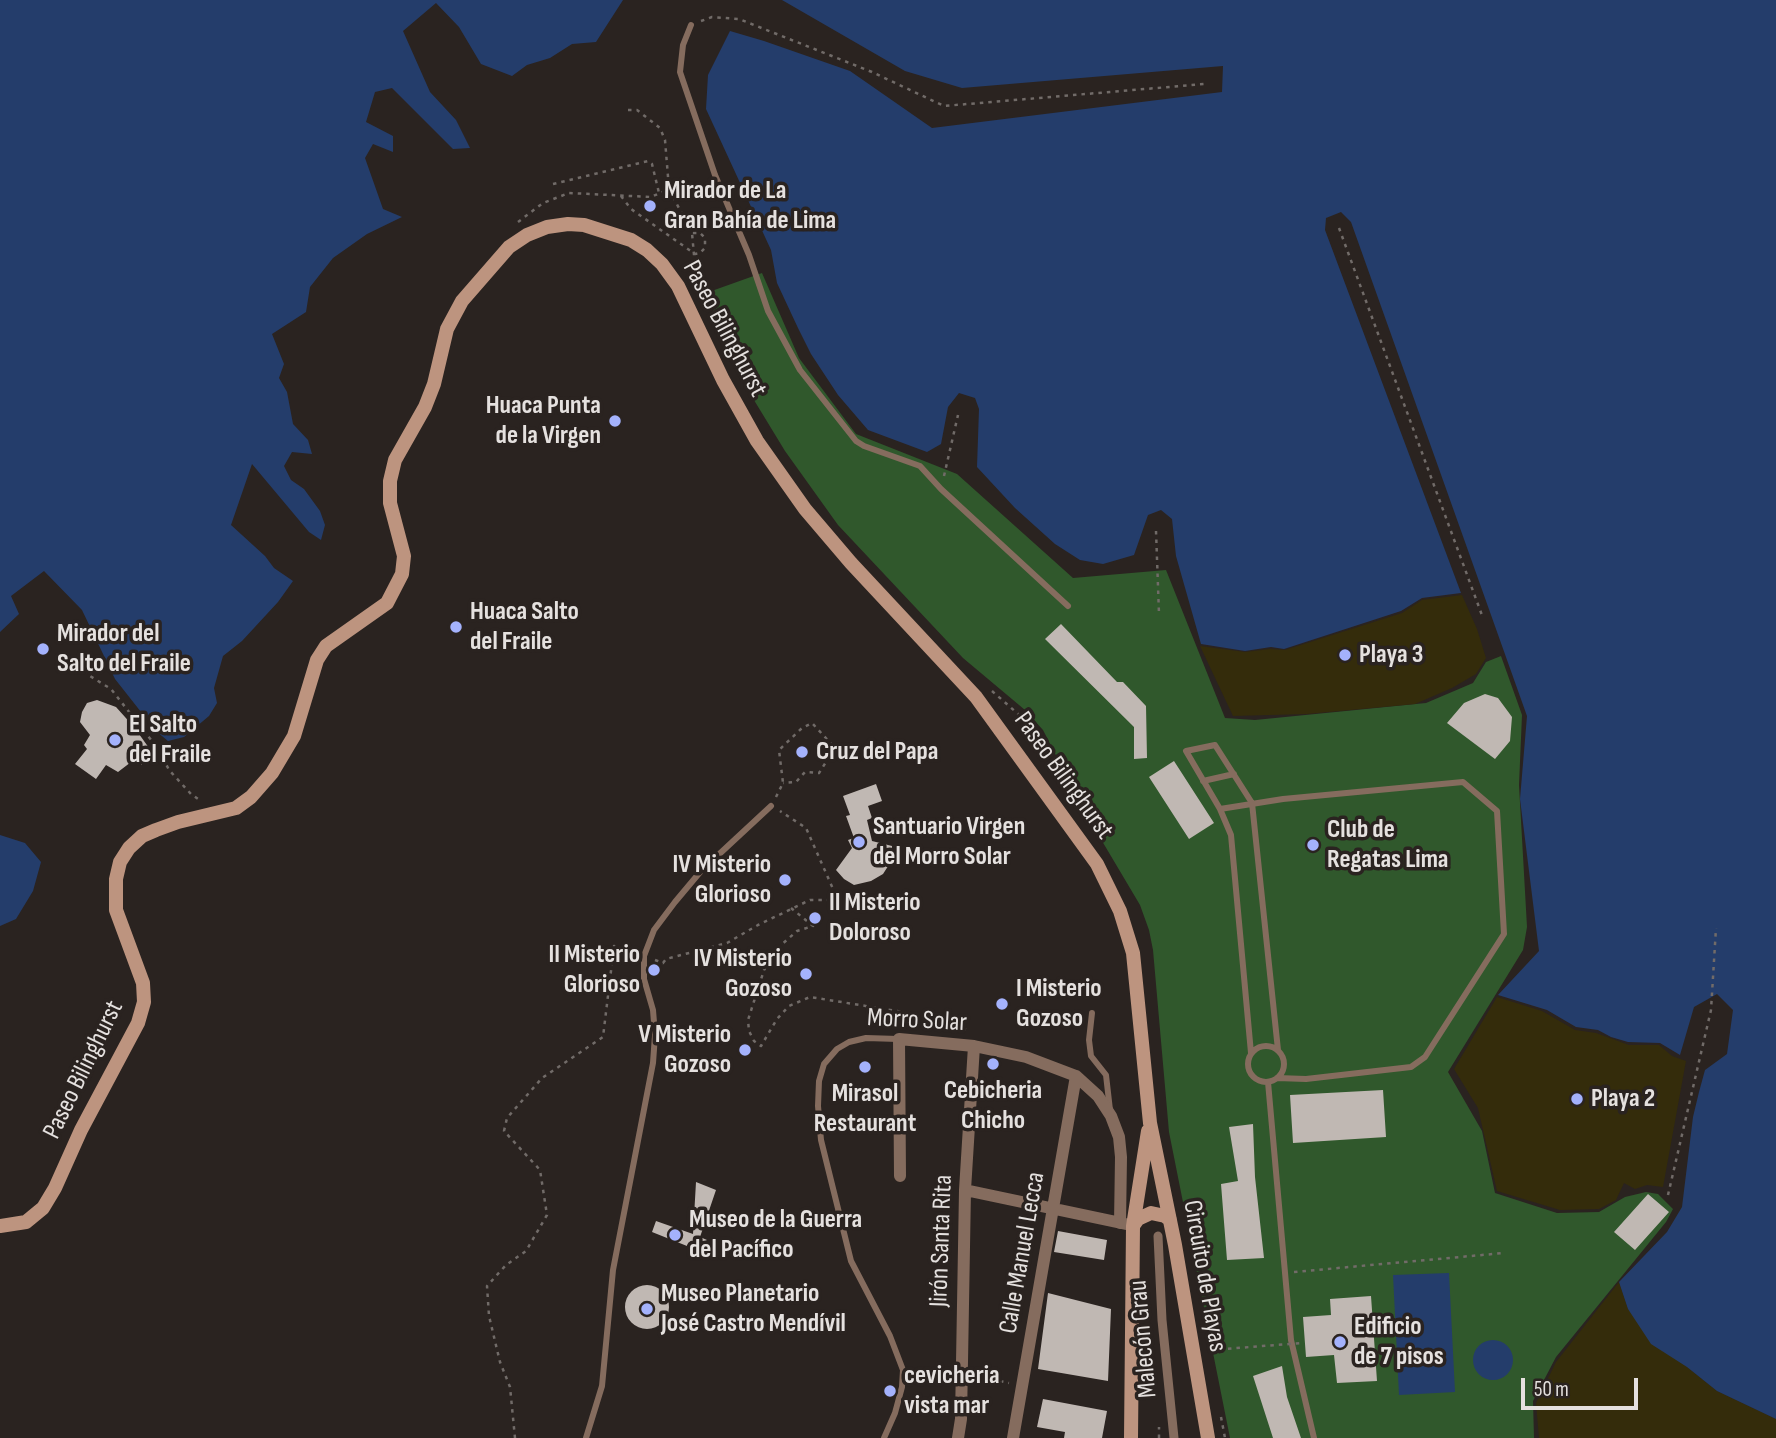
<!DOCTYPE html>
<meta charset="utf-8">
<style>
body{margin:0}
#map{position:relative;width:1776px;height:1438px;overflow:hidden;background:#2a2320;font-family:"Sofia Sans Condensed",sans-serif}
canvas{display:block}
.scale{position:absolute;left:1521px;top:1378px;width:117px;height:32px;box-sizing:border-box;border:4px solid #e5e1df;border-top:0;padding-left:9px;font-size:21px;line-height:24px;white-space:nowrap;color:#e5e1df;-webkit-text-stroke:5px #2a2320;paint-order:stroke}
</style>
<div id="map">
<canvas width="1776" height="1438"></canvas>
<div class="scale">50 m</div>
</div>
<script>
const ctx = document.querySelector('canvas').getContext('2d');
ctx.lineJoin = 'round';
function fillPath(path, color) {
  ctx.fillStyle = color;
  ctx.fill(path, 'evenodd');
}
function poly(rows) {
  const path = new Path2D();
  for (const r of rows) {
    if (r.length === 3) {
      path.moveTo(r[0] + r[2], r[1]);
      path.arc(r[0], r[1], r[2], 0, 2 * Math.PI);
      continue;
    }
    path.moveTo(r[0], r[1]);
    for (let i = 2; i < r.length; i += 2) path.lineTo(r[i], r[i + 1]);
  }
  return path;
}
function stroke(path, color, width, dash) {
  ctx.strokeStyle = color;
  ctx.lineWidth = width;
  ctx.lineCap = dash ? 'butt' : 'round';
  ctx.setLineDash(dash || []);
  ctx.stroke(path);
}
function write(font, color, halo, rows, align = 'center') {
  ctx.font = font + ' "Sofia Sans Condensed",sans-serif';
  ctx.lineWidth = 7;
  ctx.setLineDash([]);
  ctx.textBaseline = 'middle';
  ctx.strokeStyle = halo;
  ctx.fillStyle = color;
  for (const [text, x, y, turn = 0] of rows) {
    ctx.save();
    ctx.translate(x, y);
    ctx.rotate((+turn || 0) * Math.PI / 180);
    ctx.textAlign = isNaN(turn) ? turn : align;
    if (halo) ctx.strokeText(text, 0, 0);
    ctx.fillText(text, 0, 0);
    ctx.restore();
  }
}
fillPath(poly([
 [762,273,799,358,856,434,957,474,1073,578,1166,570,1225,718,1255,720,1426,703,1473,683,1486,662,1501,656,1522,715,1519,785,1527,927,1523,950,1448,1072,1482,1131,1495,1193,1557,1213,1599,1212,1625,1197,1646,1192,1658,1194,1673,1209,1666,1222,1556,1357,1533,1401,1534,1438,1230,1438,1169,1132,1153,950,1149,930,1140,905,1086,814,1043,730,1025,710,963,658,838,525,785,451,743,382,706,293]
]), '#30582c');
fillPath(poly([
 [1462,595,1477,629,1486,658,1476,674,1452,688,1415,704,1307,714,1233,716,1200,646,1245,652,1270,649,1285,650,1402,613,1422,600],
 [1497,997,1542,1011,1575,1030,1596,1033,1629,1045,1659,1045,1672,1056,1686,1061,1663,1187,1647,1185,1635,1189,1624,1183,1616,1200,1599,1209,1560,1210,1497,1191,1478,1108,1454,1069],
 [1619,1282,1628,1309,1687,1367,1717,1391,1776,1419,1776,1438,1539,1438,1536,1403,1556,1362]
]), '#342c0b');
fillPath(poly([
 [0,0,623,0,596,42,572,44,550,58,527,65,512,76,481,64,459,27,436,3,403,31,430,92,456,120,470,148,453,149,392,88,375,92,366,122,393,136,393,152,373,144,365,158,383,209,402,217,367,234,333,258,310,287,306,312,272,334,284,364,279,378,287,392,293,424,308,440,312,454,292,452,284,466,291,480,304,489,320,511,325,525,321,540,309,532,252,464,231,525,265,556,274,568,293,581,278,602,242,641,223,656,214,688,217,703,209,716,184,737,168,741,156,731,115,679,82,610,44,571,11,596,19,614,0,632],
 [782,0,1776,0,1776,1419,1717,1391,1687,1367,1651,1344,1628,1309,1619,1282,1667,1232,1682,1207,1693,1117,1699,1092,1705,1070,1727,1054,1733,1010,1717,994,1694,1007,1680,1055,1660,1043,1628,1042,1611,1037,1598,1030,1576,1027,1547,1010,1498,995,1539,951,1520,799,1527,716,1351,222,1341,212,1326,218,1325,230,1461,593,1422,598,1401,611,1284,649,1271,647,1245,651,1201,644,1176,556,1172,519,1161,510,1148,515,1134,555,1103,564,1080,560,1055,544,1015,508,977,467,979,409,975,398,959,393,948,407,941,444,927,452,868,430,838,395,811,354,798,328,777,283,771,250,706,109,708,75,730,31,764,41,850,71,932,128,1222,92,1223,66,962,88,905,71],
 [0,835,25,843,41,862,33,891,16,919,0,926],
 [1449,1273,1455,1392,1399,1395,1393,1275],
 [1493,1360,20]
]), '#243d6b');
fillPath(poly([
 [1061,624,1117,682,1123,682,1146,706,1147,758,1134,759,1134,727,1045,639],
 [1485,694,1498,698,1512,717,1510,741,1495,759,1447,723,1464,703],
 [97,700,116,707,134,727,154,755,141,765,135,759,118,772,106,765,96,779,75,764,87,749,84,745,90,735,80,722,82,712,87,703],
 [1174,761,1214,823,1189,839,1149,777],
 [876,784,882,801,868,806,872,818,867,820,872,841,892,846,892,860,883,874,871,881,854,885,844,879,836,870,852,848,848,840,854,838,846,816,850,815,843,796],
 [1383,1090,1386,1137,1293,1143,1290,1095],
 [1253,1124,1255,1177,1264,1258,1227,1260,1221,1184,1238,1181,1229,1127],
 [696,1182,716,1190,700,1237,707,1240,695,1248,692,1248,652,1232,656,1221,693,1234],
 [1648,1194,1669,1212,1635,1250,1614,1232],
 [1058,1231,1107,1240,1104,1260,1054,1252],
 [647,1307,22],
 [1048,1293,1111,1309,1108,1381,1038,1369],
 [1371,1296,1377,1381,1337,1383,1334,1355,1306,1357,1303,1317,1331,1315,1330,1299],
 [1282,1366,1287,1397,1301,1438,1273,1438,1253,1376],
 [1043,1399,1107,1411,1102,1438,1064,1438,1065,1432,1037,1427]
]), '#c0b8b3');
stroke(poly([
 [701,21,712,17,739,19,872,72,944,106,1204,84],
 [628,110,637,110,660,128,665,140,669,189],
 [553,184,648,161,652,164,659,193],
 [621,196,631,209,695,254,700,253,705,248,705,238,700,233,692,233],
 [518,222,543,203,569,193,651,197,669,189,692,233,697,288],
 [1339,228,1483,618],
 [944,476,958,415],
 [1156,531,1159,614],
 [75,656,90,676,111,689,159,750,169,770,191,794,201,801],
 [992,691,1034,728,1058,767,1074,806],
 [776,797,783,783,779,750,802,728,812,723,835,748,819,773,805,772,796,782,783,783],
 [791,908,813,926,797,931,780,946,764,970,748,1020,749,1031,754,1041,761,1046,777,1019,789,1006,810,997,897,1011,945,1022,970,1031],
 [655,960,663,963,666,959,727,943,758,925,810,900,838,900,806,828,780,811],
 [1668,1195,1711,1010,1716,928],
 [1294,1272,1504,1253],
 [1200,1302,1202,1302,1211,1350],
 [975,1376,1009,1383],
 [1221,1417,1225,1438],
 [515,1438,510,1387,500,1362,489,1316,487,1286,506,1265,526,1251,547,1215,540,1170,504,1131,507,1118,542,1078,603,1037,614,946,636,953],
 [1159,1438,1159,1427]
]), '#716b68', 2.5, [3.5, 5]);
stroke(poly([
 [691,25,683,45,680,72,715,175,749,255,768,311,800,370,856,441,864,446,920,466,941,489,1068,606],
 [1203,781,1234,774],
 [1220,809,1283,799,1463,782,1497,811,1504,934,1425,1057,1411,1067,1306,1079,1277,1078],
 [1092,1013,1089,1040,1091,1056,1106,1075,1110,1110],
 [1266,1064,18],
 [1251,1053,1231,835,1220,809,1186,751,1215,745,1252,803,1278,1050],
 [1268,1082,1291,1340,1314,1438],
 [586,1438,602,1386,613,1270,653,1063,655,1035,653,1010,644,979,644,956,654,930,675,902,701,871,771,806],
 [884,1438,895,1413,902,1387,903,1370,890,1336,851,1261,821,1140,818,1106,819,1081,824,1064,837,1049,849,1042,866,1038,898,1039]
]), '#856c5e', 6);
stroke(poly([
 [1158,1236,1162,1320,1174,1438]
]), '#856c5e', 9);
stroke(poly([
 [900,1176,899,1039,974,1046,1026,1057,1076,1076,1098,1096,1111,1116,1119,1137,1121,1157,1120,1223],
 [965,1190,1126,1224],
 [958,1438,961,1419,965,1190,974,1046],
 [1013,1438,1076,1076]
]), '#856c5e', 12);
stroke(poly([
 [0,1226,26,1222,43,1208,55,1188,81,1130,138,1023,144,1002,143,983,116,910,116,879,120,862,129,848,142,836,156,830,178,822,236,808,251,797,272,773,294,736,317,660,326,646,387,603,402,574,404,556,390,503,390,481,395,460,425,407,434,384,447,329,462,301,509,247,527,235,547,227,568,224,584,225,631,240,647,250,662,264,678,286,723,380,757,441,805,509,851,563,976,697,1097,864,1120,911,1133,953,1150,1123,1175,1245,1208,1438],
 [1133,1226,1138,1219,1151,1213,1165,1216,1170,1220],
 [1131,1438,1133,1226,1148,1131]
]), '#bd947f', 14);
stroke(poly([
 [1211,1350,1302,1343]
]), '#716b68', 2.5, [3.5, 5]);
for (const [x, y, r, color] of [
 [650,206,7,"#a4b2fc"],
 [615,421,7,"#a4b2fc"],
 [456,627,7,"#a4b2fc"],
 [43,649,7,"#a4b2fc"],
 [1345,655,7,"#a4b2fc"],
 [115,740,7,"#a4b2fc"],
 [802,752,7,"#a4b2fc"],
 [859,842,7,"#a4b2fc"],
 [1313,845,7,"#a4b2fc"],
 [785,880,7,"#a4b2fc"],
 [815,918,7,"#a4b2fc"],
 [654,970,7,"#a4b2fc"],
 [806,974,7,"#a4b2fc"],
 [1002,1004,7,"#a4b2fc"],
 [745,1050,7,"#a4b2fc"],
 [993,1064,7,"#a4b2fc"],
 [865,1067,7,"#a4b2fc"],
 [1577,1099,7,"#a4b2fc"],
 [675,1235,7,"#a4b2fc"],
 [647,1309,7,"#a4b2fc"],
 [1340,1342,7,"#a4b2fc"],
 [890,1391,7,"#a4b2fc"]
]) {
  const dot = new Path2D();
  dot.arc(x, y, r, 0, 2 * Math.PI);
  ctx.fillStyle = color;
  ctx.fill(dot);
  stroke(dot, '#2a2320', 2.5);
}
write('bold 26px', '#e5e1df', '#2a2320', [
 ["Mirador de La",664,191],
 ["Gran Bahía de Lima",664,221],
 ["Huaca Punta",601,406,"right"],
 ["de la Virgen",601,436,"right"],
 ["Huaca Salto",470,612],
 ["del Fraile",470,642],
 ["Mirador del",57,634],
 ["Salto del Fraile",57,664],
 ["Playa 3",1359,655],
 ["El Salto",129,725],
 ["del Fraile",129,755],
 ["Cruz del Papa",816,752],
 ["Santuario Virgen",873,827],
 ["del Morro Solar",873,857],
 ["Club de",1327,830],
 ["Regatas Lima",1327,860],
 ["IV Misterio",771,865,"right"],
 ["Glorioso",771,895,"right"],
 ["II Misterio",829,903],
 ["Doloroso",829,933],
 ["II Misterio",640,955,"right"],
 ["Glorioso",640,985,"right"],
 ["IV Misterio",792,959,"right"],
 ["Gozoso",792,989,"right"],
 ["I Misterio",1016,989],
 ["Gozoso",1016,1019],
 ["V Misterio",731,1035,"right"],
 ["Gozoso",731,1065,"right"],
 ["Cebicheria",993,1091,"center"],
 ["Chicho",993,1121,"center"],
 ["Mirasol",865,1094,"center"],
 ["Restaurant",865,1124,"center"],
 ["Playa 2",1591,1099],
 ["Museo de la Guerra",689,1220],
 ["del Pacífico",689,1250],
 ["Museo Planetario",661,1294],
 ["José Castro Mendívil",661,1324],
 ["Edificio",1354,1327],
 ["de 7 pisos",1354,1357],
 ["cevicheria",904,1376],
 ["vista mar",904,1406]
], 'left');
write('26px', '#e5e1df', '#2a2320', [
 ["Paseo Bilinghurst",724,329,62],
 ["Paseo Bilinghurst",1063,776,54],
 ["Morro Solar",917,1021,3],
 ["Paseo Bilinghurst",84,1070,-64],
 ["Jirón Santa Rita",942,1241,-88],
 ["Calle Manuel Lecca",1023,1253,-80],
 ["Circuito de Playas",1204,1276,80],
 ["Malecón Grau",1144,1339,-95]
]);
</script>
